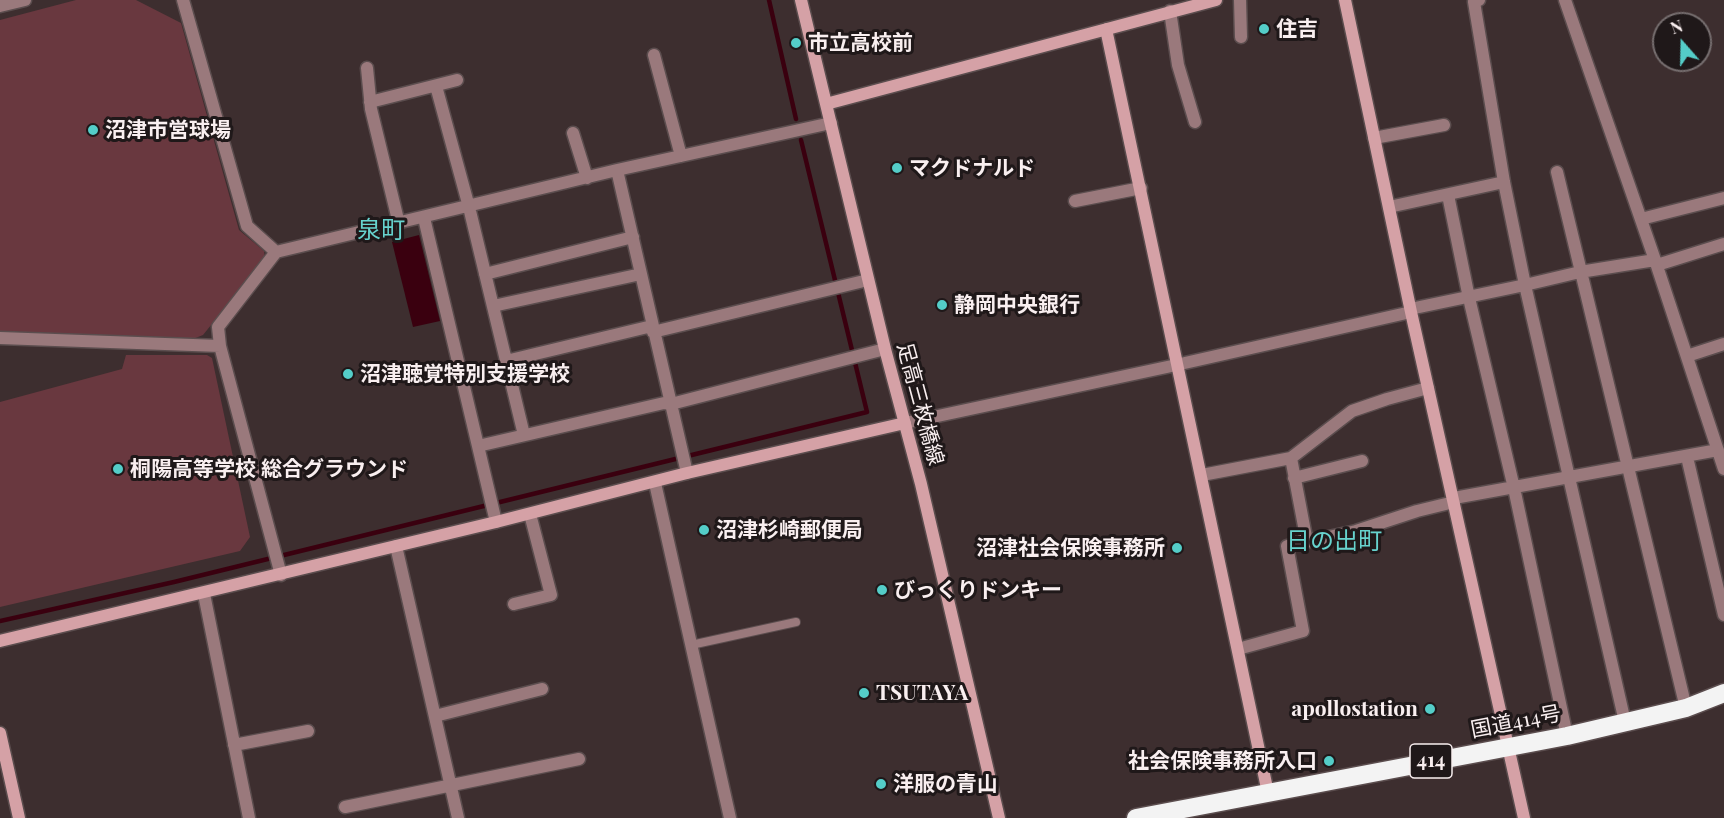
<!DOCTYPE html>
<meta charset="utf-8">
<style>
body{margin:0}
#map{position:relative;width:1724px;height:818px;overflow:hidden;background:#3d2e2f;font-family:"Playfair Display",serif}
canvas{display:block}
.north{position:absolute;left:1652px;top:12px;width:60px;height:60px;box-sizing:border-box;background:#1f1819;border:2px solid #766e6f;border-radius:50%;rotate:340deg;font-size:16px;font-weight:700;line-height:24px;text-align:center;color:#f9eff0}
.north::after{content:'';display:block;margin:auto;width:21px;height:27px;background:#54cdc8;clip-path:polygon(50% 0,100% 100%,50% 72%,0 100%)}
</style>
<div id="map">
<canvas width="1724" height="818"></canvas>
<div class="north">N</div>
</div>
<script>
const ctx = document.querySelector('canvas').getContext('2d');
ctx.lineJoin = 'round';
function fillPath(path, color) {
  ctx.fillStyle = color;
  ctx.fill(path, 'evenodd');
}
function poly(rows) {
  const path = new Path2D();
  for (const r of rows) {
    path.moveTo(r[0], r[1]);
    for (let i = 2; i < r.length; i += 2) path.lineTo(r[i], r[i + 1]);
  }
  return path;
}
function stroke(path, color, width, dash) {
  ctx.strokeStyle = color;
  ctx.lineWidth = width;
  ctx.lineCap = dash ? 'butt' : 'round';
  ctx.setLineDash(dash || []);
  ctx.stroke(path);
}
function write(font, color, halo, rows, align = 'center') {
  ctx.font = font + ' "Playfair Display","Noto Sans JP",serif';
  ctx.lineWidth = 6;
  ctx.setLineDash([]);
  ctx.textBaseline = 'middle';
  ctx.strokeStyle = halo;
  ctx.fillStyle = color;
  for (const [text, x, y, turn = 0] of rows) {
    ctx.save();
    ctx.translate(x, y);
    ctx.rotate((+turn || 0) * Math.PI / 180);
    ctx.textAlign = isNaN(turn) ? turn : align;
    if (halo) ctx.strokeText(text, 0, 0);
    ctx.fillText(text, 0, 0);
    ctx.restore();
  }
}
fillPath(poly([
 [76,0,136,0,181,23,239,230,264,251,265,258,203,335,193,339,0,331,0,20],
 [126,355,207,355,212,358,250,537,240,551,0,607,0,402,122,369]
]), '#69383f');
fillPath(poly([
 [419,235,440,321,413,327,392,242]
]), '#3a000f');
stroke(poly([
 [769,0,796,119],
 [0,621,174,582,867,412,801,140]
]), '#3a000f', 4.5);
const lane = poly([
 [691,645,796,622]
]);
const street = poly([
 [183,0,247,226,276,252],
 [1240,0,1241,37],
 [1479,0,1474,2,1504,182,1525,285,1625,722],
 [1565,0,1655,260,1724,469],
 [0,6,25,0],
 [1170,11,1178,65,1195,122],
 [654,55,681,156],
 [367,68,371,109,399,224],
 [436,86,469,207,524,435],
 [370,102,457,80],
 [573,133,587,178],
 [1374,138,1444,125],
 [617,170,687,473],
 [1557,172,1686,708],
 [1448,195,1469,298,1514,488,1567,736],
 [1075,201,1141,188],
 [1389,207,1504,182],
 [424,218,496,522],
 [1641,219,1724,198],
 [1657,265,1724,244],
 [485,274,633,237],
 [493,306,641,274],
 [1410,309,1525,285,1580,272,1655,260],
 [653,332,868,280],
 [0,338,220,346],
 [1687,356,1724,344],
 [506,361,652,326],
 [905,423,1167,367,1411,312],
 [478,446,664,403,671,404,885,349],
 [1687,457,1724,615],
 [1291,458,1307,542],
 [1202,475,1291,458,1352,411,1387,399,1428,388],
 [1294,478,1362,461],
 [655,483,730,818],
 [1454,498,1718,450],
 [396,546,458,818],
 [281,575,220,346,218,327,276,252,617,170,831,123],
 [204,594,249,818],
 [514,604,551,595,530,514],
 [1238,649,1303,631,1287,546,1356,531,1417,511,1454,502],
 [435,716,542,689],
 [234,745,308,731],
 [345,807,579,759]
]);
const secondary = poly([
 [801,0,885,349,921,484,999,818],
 [1345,0,1411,312,1524,818],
 [1106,29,1268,793],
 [826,104,1216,0],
 [0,641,496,522,687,473,905,423],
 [0,733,19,818]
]);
const highway = poly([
 [1136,818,1567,736,1686,708,1724,693]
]);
stroke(lane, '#5b4d4e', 10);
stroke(street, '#5b4d4e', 15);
stroke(secondary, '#5b4d4e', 15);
stroke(highway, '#5b4d4e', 21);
stroke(lane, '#9a797c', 8);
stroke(street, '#9a797c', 12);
stroke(secondary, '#d5a1a6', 12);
stroke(highway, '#f3f3f3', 18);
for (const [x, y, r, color] of [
 [1264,29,6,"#54cdc8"],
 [796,43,6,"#54cdc8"],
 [93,130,6,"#54cdc8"],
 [897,168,6,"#54cdc8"],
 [942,305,6,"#54cdc8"],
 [348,374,6,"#54cdc8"],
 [118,469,6,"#54cdc8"],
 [704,530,6,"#54cdc8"],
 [1177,548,6,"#54cdc8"],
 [882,590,6,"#54cdc8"],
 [864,693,6,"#54cdc8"],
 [1430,709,6,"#54cdc8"],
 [1329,761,6,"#54cdc8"],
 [881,784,6,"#54cdc8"]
]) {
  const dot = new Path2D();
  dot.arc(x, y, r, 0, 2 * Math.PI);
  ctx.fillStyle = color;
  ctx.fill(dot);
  stroke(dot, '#1f1819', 2);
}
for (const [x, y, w] of [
 [1431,761,42]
]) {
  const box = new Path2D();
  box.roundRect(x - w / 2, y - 17, w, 34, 4.5);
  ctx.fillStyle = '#1f1819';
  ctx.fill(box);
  stroke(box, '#f9eff0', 1.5);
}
write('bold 20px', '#f9eff0', null, [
 ["414",1431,761]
]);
write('bold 21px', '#f9eff0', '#1f1819', [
 ["住吉",1276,29],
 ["市立高校前",808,43],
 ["沼津市営球場",105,130],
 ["マクドナルド",909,168],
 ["静岡中央銀行",954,305],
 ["沼津聴覚特別支援学校",360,374],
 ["桐陽高等学校 総合グラウンド",130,469],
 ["沼津杉崎郵便局",716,530],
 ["沼津社会保険事務所",1165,548,"right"],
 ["びっくりドンキー",894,590],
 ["TSUTAYA",876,693],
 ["apollostation",1418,709,"right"],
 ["社会保険事務所入口",1317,761,"right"],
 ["洋服の青山",893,784]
], 'left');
write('21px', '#f9eff0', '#1f1819', [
 ["足高三枚橋線",920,404,75],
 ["国道414号",1516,722,-11]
]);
write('24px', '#67d3ce', '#1f1819', [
 ["泉町",381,231],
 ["日の出町",1334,542]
]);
</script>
